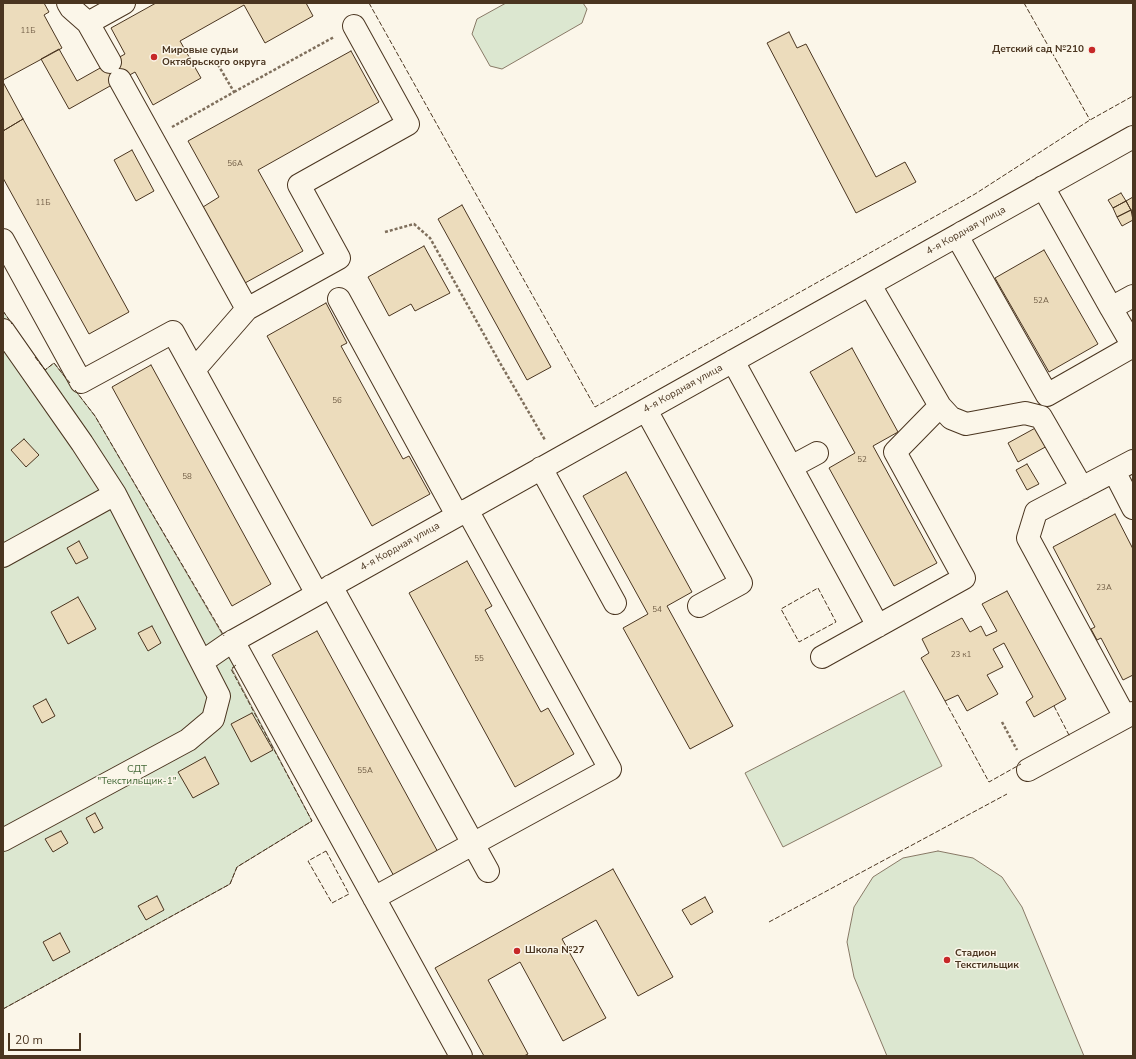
<!DOCTYPE html>
<meta charset="utf-8">
<style>
body{margin:0}
#map{position:relative;width:1136px;height:1059px;overflow:hidden;background:#fbf6e9;font-family:"Nunito Sans",sans-serif}
canvas{display:block}
.frame{position:absolute;inset:0;border:4px solid #4a3520;pointer-events:none}
.scale{position:absolute;left:8px;top:1033px;width:73px;height:18px;box-sizing:border-box;border:2px solid #4a3520;border-top:0;padding-left:5px;font-size:12px;line-height:14px;white-space:nowrap;color:#4a3520;-webkit-text-stroke:3px #fbf6e9;paint-order:stroke}
</style>
<div id="map">
<canvas width="1136" height="1059"></canvas>
<div class="frame"></div>
<div class="scale">20 m</div>
</div>
<script>
const ctx = document.querySelector('canvas').getContext('2d');
ctx.lineJoin = 'round';
function fillPath(path, color) {
  ctx.fillStyle = color;
  ctx.fill(path, 'evenodd');
}
function poly(rows) {
  const path = new Path2D();
  for (const r of rows) {
    path.moveTo(r[0], r[1]);
    for (let i = 2; i < r.length; i += 2) path.lineTo(r[i], r[i + 1]);
  }
  return path;
}
function stroke(path, color, width, dash) {
  ctx.strokeStyle = color;
  ctx.lineWidth = width;
  ctx.lineCap = dash ? 'butt' : 'round';
  ctx.setLineDash(dash || []);
  ctx.stroke(path);
}
function write(font, color, halo, rows, align = 'center') {
  ctx.font = font + ' "Nunito Sans",sans-serif';
  ctx.lineWidth = 3;
  ctx.setLineDash([]);
  ctx.textBaseline = 'middle';
  ctx.strokeStyle = halo;
  ctx.fillStyle = color;
  for (const [text, x, y, turn = 0] of rows) {
    ctx.save();
    ctx.translate(x, y);
    ctx.rotate((+turn || 0) * Math.PI / 180);
    ctx.textAlign = isNaN(turn) ? turn : align;
    if (halo) ctx.strokeText(text, 0, 0);
    ctx.fillText(text, 0, 0);
    ctx.restore();
  }
}
const green = poly([
 [506,3,583,3,587,9,582,23,502,69,490,66,472,34,477,19,506,3],
 [3,311,45,370,54,363,95,416,228,644,241,661,232,669,312,821,237,867,230,884,3,1009,3,311],
 [904,691,942,766,783,847,745,773,904,691],
 [938,851,973,858,1002,877,1022,907,1084,1056,887,1056,854,977,847,942,854,907,873,877,903,858,938,851]
]);
fillPath(green, '#dce7d0');
stroke(green, '#887966', 1);
const building = poly([
 [3,3,44,3,49,12,44,15,62,48,3,80,3,3],
 [156,3,306,3,313,16,265,43,244,5,180,41,201,78,153,105,135,72,69,109,41,59,59,49,77,81,125,54,111,28,156,3],
 [789,32,797,48,806,44,876,177,905,162,916,182,856,213,767,43,789,32],
 [351,51,379,102,258,170,303,251,245,283,203,207,219,197,188,141,351,51],
 [3,82,23,119,3,131,3,82],
 [23,119,129,312,89,334,3,178,3,131,23,119],
 [132,150,154,191,136,201,114,160,132,150],
 [1121,193,1126,201,1113,208,1108,200,1121,193],
 [1133,197,1133,214,1126,201,1133,197],
 [1126,201,1131,210,1117,217,1113,208,1126,201],
 [462,205,551,367,527,380,438,219,462,205],
 [1131,210,1133,220,1122,226,1117,217,1131,210],
 [424,246,450,293,415,311,411,304,389,316,368,277,424,246],
 [1044,250,1098,344,1049,372,995,278,1044,250],
 [326,303,347,343,341,346,403,459,409,456,430,494,372,526,267,336,326,303],
 [852,348,898,432,873,446,937,563,894,586,829,468,855,453,810,372,852,348],
 [151,365,271,584,232,606,112,387,151,365],
 [1039,426,1049,445,1018,462,1008,443,1039,426],
 [24,439,39,455,26,467,11,450,24,439],
 [1027,464,1039,484,1027,490,1016,470,1027,464],
 [626,472,692,592,667,606,733,726,690,749,623,628,648,614,583,496,626,472],
 [1115,514,1133,549,1133,675,1123,680,1101,638,1097,640,1091,629,1095,627,1053,547,1115,514],
 [79,541,88,558,76,564,67,548,79,541],
 [467,561,492,606,485,610,541,712,548,708,574,754,515,787,409,593,467,561],
 [1007,591,1066,699,1034,717,1026,702,1033,697,1004,643,993,649,1003,667,987,675,998,694,967,711,958,695,945,701,921,658,929,653,922,639,962,618,970,632,981,626,986,636,997,631,982,604,1007,591],
 [78,597,96,629,68,644,51,612,78,597],
 [152,626,161,643,148,651,138,633,152,626],
 [317,631,439,854,395,878,272,655,317,631],
 [46,699,55,716,42,723,33,706,46,699],
 [252,713,273,750,251,762,231,724,252,713],
 [205,757,219,784,193,798,178,772,205,757],
 [95,813,103,828,94,833,86,818,95,813],
 [61,831,68,843,53,852,45,839,61,831],
 [613,869,673,977,638,996,596,920,562,939,606,1018,563,1041,520,962,488,980,528,1054,524,1056,484,1056,435,968,613,869],
 [157,896,164,910,146,920,138,906,157,896],
 [705,897,713,912,691,925,682,910,705,897],
 [60,933,70,952,53,961,43,942,60,933]
]);
fillPath(building, '#ecdcbc');
stroke(building, '#4a3520', 1);
const minor = poly([
 [68,3,71,8,88,23,110,62],
 [88,23,124,3],
 [120,80,247,309],
 [1043,187,1111,308,1133,296],
 [963,232,957,236,1047,395,1133,346],
 [3,240,81,382,173,332,317,594],
 [870,285,940,406,951,418,966,424,1025,413,1041,417,1082,488],
 [339,299,457,515],
 [1111,308,1133,346],
 [3,330,82,443,115,494,219,696,213,719,188,740,3,840],
 [733,361,878,626],
 [194,370,247,309,339,258,299,185,408,124,354,26],
 [646,410,741,583,699,606],
 [791,467,817,453],
 [541,468,615,603],
 [1114,471,1133,508],
 [3,556,115,494],
 [331,586,488,871],
 [233,641,461,1056],
 [822,657,964,578,895,452,940,406],
 [202,662,228,644,1133,137],
 [1125,717,1028,538,1036,512,1133,461],
 [1028,770,1133,713],
 [374,898,610,769,467,510]
]);
stroke(minor, '#4a3520', 24);
stroke(poly([
 [234,92,334,37],
 [172,127,234,92,217,63],
 [385,232,414,224,430,238,500,363,545,440],
 [1002,722,1017,750]
]), '#7f6f5c', 2.5, [3, 2]);
stroke(minor, '#fbf6e9', 22);
stroke(poly([
 [369,3,595,407,975,194,1090,120,1133,96],
 [1024,3,1090,120],
 [3,311,12,324],
 [35,357,45,370,54,363,70,383],
 [75,390,95,416,224,636],
 [818,588,836,622,799,642,781,609,818,588],
 [945,701,989,782,1021,764],
 [1054,706,1070,737],
 [326,851,349,894,332,903,308,861,326,851],
 [769,922,1007,794],
 [3,1009,230,884,237,867,312,821,231,669,236,665]
]), '#4a3520', 1, [5, 2]);
for (const [x, y, r, color] of [
 [1092,50,4,"#c62828"],
 [154,57,4,"#c62828"],
 [517,951,4,"#c62828"],
 [947,960,4,"#c62828"]
]) {
  const dot = new Path2D();
  dot.arc(x, y, r, 0, 2 * Math.PI);
  ctx.fillStyle = color;
  ctx.fill(dot);
  stroke(dot, '#fbf6e9', 1.5);
}
write('8px', '#725f47', null, [
 ["11Б",28,31],
 ["56А",235,164],
 ["11Б",43,203],
 ["52А",1041,301],
 ["56",337,401],
 ["52",862,460],
 ["58",187,477],
 ["23А",1104,588],
 ["54",657,610],
 ["23 к1",961,655],
 ["55",479,659],
 ["55А",365,771]
]);
write('bold 10px', '#4a3520', '#fbf6e9', [
 ["Детский сад №210",1084,50,"right"],
 ["Мировые судьи",162,51],
 ["Октябрьского округа",162,63],
 ["Школа №27",525,951],
 ["Стадион",955,954],
 ["Текстильщик",955,966]
], 'left');
write('10px', '#4a3520', '#fbf6e9', [
 ["4-я Кордная улица",966,231,-29],
 ["4-я Кордная улица",683,389,-29],
 ["4-я Кордная улица",400,547,-29]
]);
write('10px', '#436837', '#fbf6e9', [
 ["СДТ",137,770],
 ["\"Текстильщик-1\"",137,782]
]);
</script>
